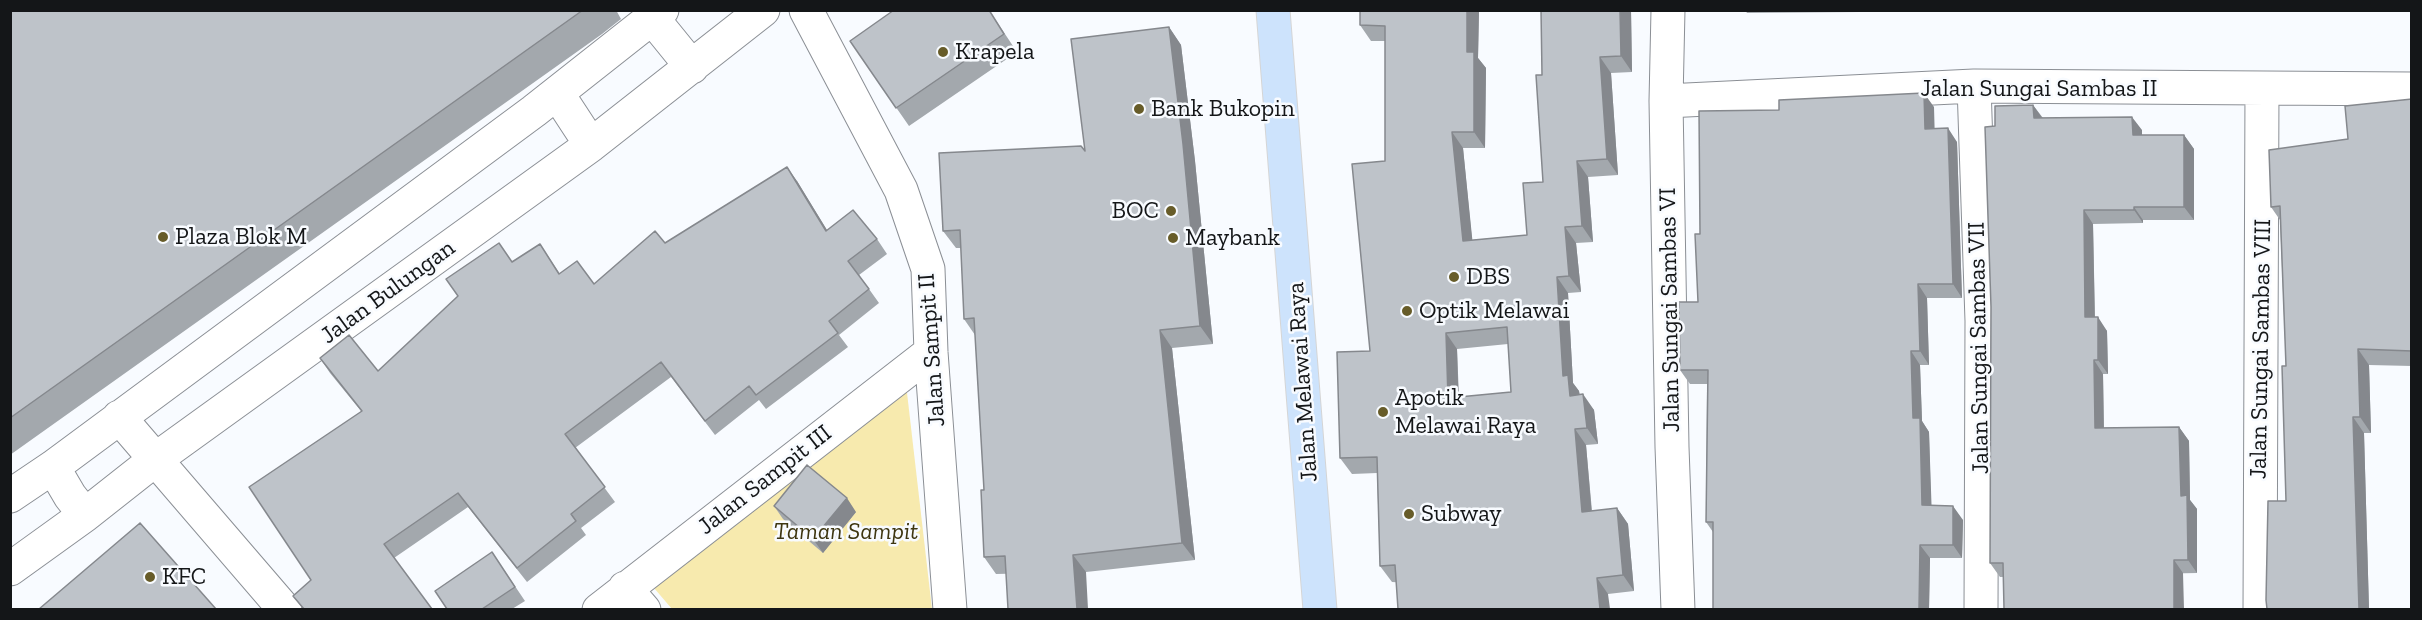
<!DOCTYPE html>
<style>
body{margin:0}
#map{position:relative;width:2422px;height:620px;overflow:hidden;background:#f8fbff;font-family:"Zilla Slab",serif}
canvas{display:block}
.frame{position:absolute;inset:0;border:12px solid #141618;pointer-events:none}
</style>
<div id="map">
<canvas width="2422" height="620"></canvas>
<div class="frame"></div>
</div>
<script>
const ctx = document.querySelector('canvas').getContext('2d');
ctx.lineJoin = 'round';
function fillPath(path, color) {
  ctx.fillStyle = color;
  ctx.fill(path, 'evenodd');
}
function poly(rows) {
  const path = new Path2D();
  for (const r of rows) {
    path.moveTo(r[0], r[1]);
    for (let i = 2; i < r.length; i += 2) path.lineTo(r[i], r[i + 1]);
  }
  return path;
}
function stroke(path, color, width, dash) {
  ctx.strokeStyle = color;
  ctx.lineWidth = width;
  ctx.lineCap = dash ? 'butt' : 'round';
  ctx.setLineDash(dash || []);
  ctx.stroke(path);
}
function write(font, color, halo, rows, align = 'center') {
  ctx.font = font + ' "Zilla Slab",serif';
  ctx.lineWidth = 5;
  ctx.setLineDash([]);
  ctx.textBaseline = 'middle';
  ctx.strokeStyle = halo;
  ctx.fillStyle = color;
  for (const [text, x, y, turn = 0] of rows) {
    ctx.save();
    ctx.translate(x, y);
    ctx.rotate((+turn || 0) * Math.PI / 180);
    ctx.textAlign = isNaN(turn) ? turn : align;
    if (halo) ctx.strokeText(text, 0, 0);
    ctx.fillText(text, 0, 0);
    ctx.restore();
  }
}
fillPath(poly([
 [906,384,932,609,672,609,654,588]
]), '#f7eaae');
const minor = poly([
 [806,10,901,190,928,269,931,352,950,610],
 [1668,10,1666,101,1672,447,1678,610],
 [653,19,692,67],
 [1974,86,1982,321,1981,610],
 [557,93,591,145],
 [1666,101,1974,86,2412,89],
 [119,417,285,610],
 [53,467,70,496,85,515],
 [10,496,53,467,534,111,662,10],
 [10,569,85,515,156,459,591,145,763,10],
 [625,588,644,610],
 [599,610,931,352],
 [2260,610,2262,89]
]);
const major = poly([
 [1273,10,1320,610]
]);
stroke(minor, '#8b8f95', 35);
stroke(major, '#d5d5d5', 35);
stroke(minor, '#fff', 33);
stroke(major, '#cde3fc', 33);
fillPath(poly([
 [10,10,616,10,621,19,602,34,10,455],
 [989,10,1017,52,909,126,850,41],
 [1360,10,1479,10,1478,58,1486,68,1485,148,1463,148,1472,240,1527,235,1543,182,1542,75,1631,10,1632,72,1611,73,1618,175,1588,177,1593,242,1576,243,1581,292,1568,293,1573,383,1579,391,1580,395,1594,410,1598,444,1586,445,1592,511,1617,508,1628,524,1634,591,1608,594,1392,582,1380,566,1377,473,1352,474,1340,458,1370,351,1385,161,1385,41,1371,41,1360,25],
 [1508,344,1511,392,1459,397,1457,349],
 [1745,10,1860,10,1860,12,1747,13],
 [1169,27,1181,45,1195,161,1213,344,1172,348,1195,560,1086,572,996,574,984,557,984,490,975,335,964,319,961,248,956,248,943,231,1085,151],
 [2412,99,2412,366,2369,365,2371,433,2364,433,2369,609,2267,609,2286,501,2286,366,2280,220,2271,207,2348,139],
 [2033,105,2043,118,2142,130,2142,135,2184,135,2194,149,2194,220,2143,220,2143,223,2093,224,2095,317,2107,331,2108,374,2103,374,2104,428,2179,427,2189,441,2190,500,2197,509,2197,573,2000,577,1990,563,1991,307,1995,126],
 [1934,107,1934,129,1957,142,1962,298,1927,298,1929,365,1920,365,1922,421,1929,432,1931,506,1963,520,1962,558,1930,558,1929,609,1713,609,1713,532,1706,522,1707,384,1690,384,1680,370,1698,302,1700,234,1779,110],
 [797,181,827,230,877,239,887,254,859,275,879,303,839,335,848,347,766,409,759,400,715,435,671,377,575,448,615,502,581,528,586,535,527,582,468,507,394,558,432,609,303,609,293,596,311,580,361,411,330,373,320,358,378,371,512,262,540,244,560,274,594,284,665,243],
 [774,506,856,512,823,553,783,519],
 [492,552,525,601,512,609,447,609]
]), '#a3a8ad');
fillPath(poly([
 [1467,10,1479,10,1478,58,1486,68,1485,148,1474,132,1467,52],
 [1620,10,1631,10,1632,72,1621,56],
 [1169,27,1181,45,1195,161,1213,344,1200,326],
 [1600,57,1611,73,1618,175,1607,159],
 [1924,93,1934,107,1935,143,1925,129],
 [2033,105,2043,119,2034,118],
 [2132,117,2142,130,2142,149,2133,135],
 [1948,128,1957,142,1962,298,1953,284],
 [1452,132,1463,148,1474,256,1463,241],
 [2184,135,2194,149,2194,220,2184,207],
 [1577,161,1588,177,1593,242,1582,226],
 [787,167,797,181,836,245,826,231],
 [2134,207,2143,220,2143,223,2134,210],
 [2084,210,2093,224,2095,331,2085,317],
 [1565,227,1576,243,1581,292,1569,276],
 [1557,277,1568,293,1573,383,1579,391,1581,411,1570,396,1563,376],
 [1918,284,1927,298,1929,365,1920,351],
 [2098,317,2107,331,2108,374,2098,360],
 [1160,330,1172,348,1195,560,1182,543],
 [1446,333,1457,349,1459,414,1448,398],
 [2358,349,2369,365,2371,433,2360,417],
 [1911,351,1920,365,1922,421,1929,432,1932,519,1922,505,1913,418],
 [2094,360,2103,374,2104,442,2095,428],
 [1583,394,1594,410,1598,444,1587,428],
 [2353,417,2364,433,2369,609,2359,609],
 [2179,427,2189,441,2190,500,2197,509,2197,573,2188,560,2181,496],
 [1575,429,1586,445,1593,528,1582,512],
 [847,498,856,512,823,553,813,539],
 [1953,506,1963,520,1962,558,1953,545],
 [1617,508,1628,524,1634,591,1623,575],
 [1920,545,1930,558,1929,609,1919,609],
 [1073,555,1086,572,1088,609,1077,609],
 [2174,560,2183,573,2184,609,2174,609],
 [1597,578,1608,594,1610,609,1600,609]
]), '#85888d');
const building = poly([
 [10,10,583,10,10,418,10,10],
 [894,10,989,10,1004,34,896,108,850,41,894,10],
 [1360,10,1467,10,1467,52,1474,52,1474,132,1452,132,1463,241,1527,235,1523,183,1543,182,1536,75,1542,75,1541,10,1620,10,1621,56,1600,57,1607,159,1577,161,1582,226,1565,227,1569,276,1557,277,1563,376,1568,375,1570,396,1583,394,1587,428,1575,429,1582,512,1617,508,1623,575,1597,578,1600,609,1398,609,1395,565,1380,566,1377,457,1340,458,1337,352,1370,351,1352,164,1385,161,1385,26,1360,25,1360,10],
 [1507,327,1511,392,1448,398,1446,333,1507,327],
 [1169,27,1183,144,1200,326,1160,330,1182,543,1073,555,1077,609,1008,609,1005,556,984,557,981,490,984,490,974,318,964,319,960,230,943,231,939,153,1081,146,1085,151,1071,39,1169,27],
 [1924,93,1925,129,1948,128,1953,284,1918,284,1920,351,1911,351,1913,418,1920,418,1922,505,1953,506,1953,545,1920,545,1919,609,1713,609,1713,522,1706,522,1708,370,1680,370,1679,302,1698,302,1695,234,1700,234,1699,111,1779,110,1779,100,1924,93],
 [2412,99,2412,351,2358,349,2360,417,2353,417,2359,609,2267,609,2266,600,2268,501,2286,501,2282,366,2286,366,2280,206,2271,207,2269,150,2348,139,2345,106,2412,99],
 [2033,105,2034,118,2132,117,2133,135,2184,135,2184,207,2134,207,2134,210,2084,210,2085,317,2098,317,2098,360,2094,360,2095,428,2179,427,2181,496,2187,495,2188,560,2174,560,2174,609,2004,609,2003,563,1990,563,1991,307,1985,127,1995,126,1995,106,2033,105],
 [787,167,826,231,853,210,877,239,848,261,869,289,829,321,838,333,756,395,749,386,705,421,661,362,565,434,605,487,571,514,576,521,517,568,458,493,384,544,432,609,304,609,293,596,311,580,249,487,362,411,320,358,349,335,378,371,458,296,446,279,499,243,512,262,540,244,559,274,577,261,594,284,655,231,665,243,787,167],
 [807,465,847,498,813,539,774,506,807,465],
 [140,523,216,609,39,609,140,523],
 [492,552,515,587,482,609,447,609,435,591,492,552]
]);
fillPath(building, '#bec3c9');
stroke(building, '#85888d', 1.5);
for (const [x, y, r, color] of [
 [943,52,6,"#675c29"],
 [1139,109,6,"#675c29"],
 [1171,211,6,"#675c29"],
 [163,237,6,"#675c29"],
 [1173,238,6,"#675c29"],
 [1454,277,6,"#675c29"],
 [1407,311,6,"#675c29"],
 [1383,412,6,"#675c29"],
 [1409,514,6,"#675c29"],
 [150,577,6,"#675c29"]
]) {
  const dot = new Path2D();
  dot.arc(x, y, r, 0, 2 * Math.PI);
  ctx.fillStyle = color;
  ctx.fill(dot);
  stroke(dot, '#f8fbff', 2);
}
write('24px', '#141618', '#f8fbff', [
 ["Krapela",955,52],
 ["Bank Bukopin",1151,109],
 ["BOC",1159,211,"right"],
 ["Plaza Blok M",175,237],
 ["Maybank",1185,238],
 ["DBS",1466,277],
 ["Optik Melawai",1419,311],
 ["Apotik",1395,398],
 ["Melawai Raya",1395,426],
 ["Subway",1421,514],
 ["KFC",162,577]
], 'left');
write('24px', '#141618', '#f8fbff', [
 ["Jalan Sungai Sambas II",2039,89],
 ["Jalan Bulungan",388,292,-36],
 ["Jalan Sungai Sambas VI",1670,310,-91],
 ["Jalan Sungai Sambas VII",1979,348,-91],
 ["Jalan Sungai Sambas VIII",2261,349,-89],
 ["Jalan Sampit II",932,350,-94],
 ["Jalan Melawai Raya",1303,382,-94],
 ["Jalan Sampit III",765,480,-38]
]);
write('italic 24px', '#3e3610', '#f8fbff', [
 ["Taman Sampit",846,532]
]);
</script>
